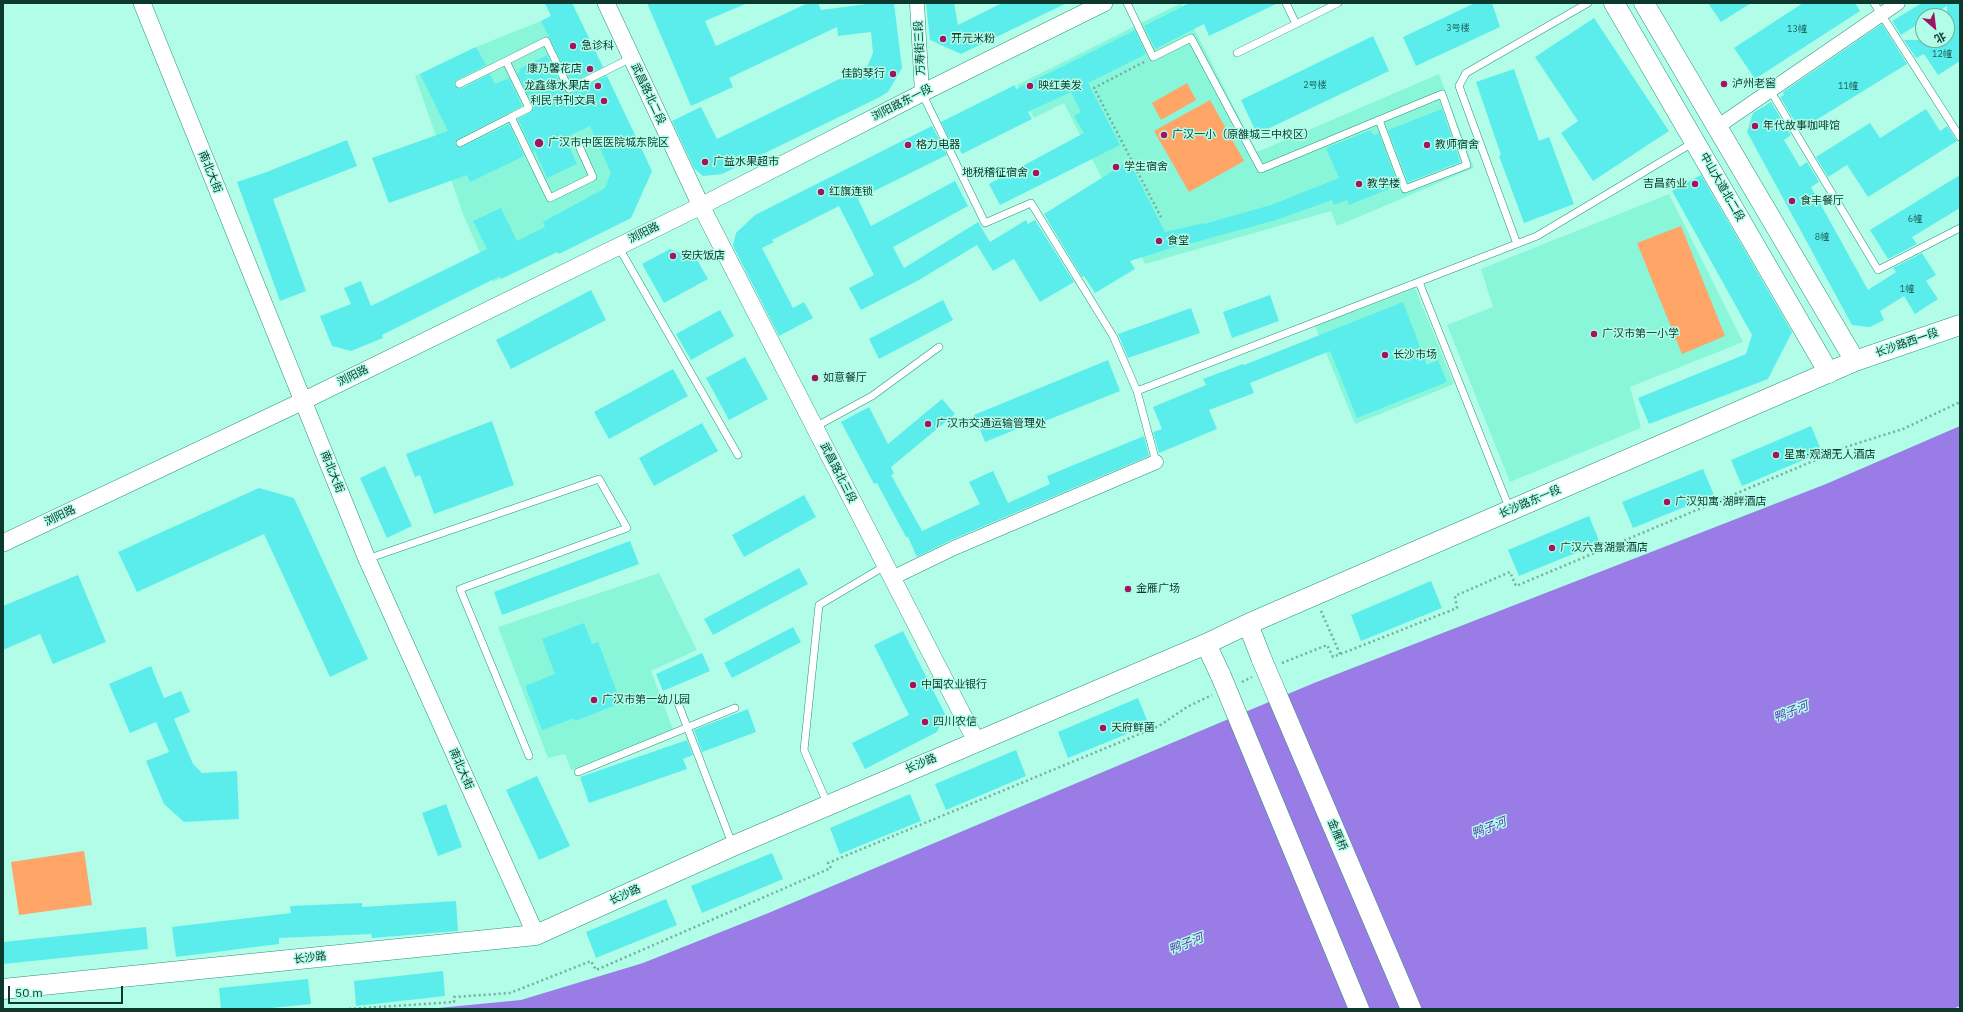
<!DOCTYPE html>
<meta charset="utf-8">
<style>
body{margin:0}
#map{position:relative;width:1963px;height:1012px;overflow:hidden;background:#b2fde8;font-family:"IBM Plex Sans","Noto Sans SC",sans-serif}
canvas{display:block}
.frame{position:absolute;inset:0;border:4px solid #0d382e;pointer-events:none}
.north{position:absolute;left:1915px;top:8px;width:40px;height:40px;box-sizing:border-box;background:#b2fde8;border:1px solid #70ae9e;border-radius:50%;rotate:152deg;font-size:11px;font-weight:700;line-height:16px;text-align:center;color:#0d382e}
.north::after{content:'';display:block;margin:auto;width:14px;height:18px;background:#a01560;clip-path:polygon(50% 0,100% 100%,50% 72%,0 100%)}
.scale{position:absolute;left:8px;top:986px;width:115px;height:18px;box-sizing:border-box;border:2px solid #0d382e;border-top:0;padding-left:5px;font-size:12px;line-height:14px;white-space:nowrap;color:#0d382e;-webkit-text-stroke:3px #b2fde8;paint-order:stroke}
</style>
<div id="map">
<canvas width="1963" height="1012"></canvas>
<div class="frame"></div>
<div class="north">北</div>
<div class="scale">50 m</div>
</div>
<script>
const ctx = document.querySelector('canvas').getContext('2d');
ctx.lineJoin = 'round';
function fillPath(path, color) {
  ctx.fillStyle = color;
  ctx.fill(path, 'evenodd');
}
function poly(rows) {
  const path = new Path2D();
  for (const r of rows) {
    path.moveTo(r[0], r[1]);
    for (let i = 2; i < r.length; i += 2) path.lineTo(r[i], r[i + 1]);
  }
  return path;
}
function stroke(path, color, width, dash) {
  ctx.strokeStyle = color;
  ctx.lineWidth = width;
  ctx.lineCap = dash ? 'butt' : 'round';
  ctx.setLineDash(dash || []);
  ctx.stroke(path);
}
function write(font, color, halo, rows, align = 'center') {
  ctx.font = font + ' "IBM Plex Sans","Noto Sans SC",sans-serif';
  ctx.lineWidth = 3;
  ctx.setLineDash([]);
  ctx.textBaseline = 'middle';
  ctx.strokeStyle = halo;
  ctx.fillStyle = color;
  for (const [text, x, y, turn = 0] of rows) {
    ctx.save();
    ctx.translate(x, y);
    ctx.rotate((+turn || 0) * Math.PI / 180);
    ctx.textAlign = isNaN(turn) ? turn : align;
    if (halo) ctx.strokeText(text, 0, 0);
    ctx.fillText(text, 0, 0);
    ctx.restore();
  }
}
fillPath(poly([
 [1181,3,1257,152,1439,74,1474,168,1337,226,1331,211,1145,264,1064,103,1034,118,1017,85],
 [573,5,652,171,631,218,493,282,463,214,415,76,476,47,541,21],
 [1669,194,1743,342,1630,387,1641,428,1510,482,1447,325,1493,307,1481,269],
 [1415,288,1454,384,1355,424,1315,326],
 [659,573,697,650,651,671,673,729,571,770,565,754,548,758,498,627]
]), '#89f6da');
fillPath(poly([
 [1187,83,1196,100,1161,120,1152,103],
 [1210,100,1244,161,1189,192,1154,131],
 [1681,226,1725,336,1682,354,1637,243],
 [84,851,92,905,19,915,11,862]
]), '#fea567');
fillPath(poly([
 [1960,426,1960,1006,1953,1009,428,1009,521,1000,643,963,766,914,1314,683,1826,484]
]), '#9a7ce6');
fillPath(poly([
 [545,3,572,3,603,67,571,82,541,21,551,16],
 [647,3,748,3,705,21,716,46,808,3,818,3,821,10,874,3,894,3,902,68,888,92,878,98,722,174,703,176,694,168,672,121,701,107,717,139,868,65,873,53,871,32,838,36,837,27,729,78,733,87,691,106],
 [926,3,954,3,958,25,1002,3,1067,3,961,54,930,40],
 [1189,3,1278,3,1209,36,1204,24,1155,49,1144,26],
 [1475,3,1492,3,1500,27,1416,66,1403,37],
 [1708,3,1751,3,1721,22],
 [1803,3,1855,3,1860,11,1755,79,1734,48],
 [1922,3,1960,3,1960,61,1938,75,1924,54,1916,58,1904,40,1947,40,1947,6,1931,16,1923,16,1923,21,1901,35,1892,21],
 [1594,18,1669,131,1593,181,1561,133,1578,121,1535,57],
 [1882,24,1907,64,1800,130,1780,97,1784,95,1783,92],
 [1135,30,1146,54,1088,83,1120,145,1000,205,989,184,1084,133,1074,116,1081,112,1071,92,1028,112,1032,119,962,154,959,149,955,151,941,122,1015,85,1016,89,1059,68],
 [1373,36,1389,71,1257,134,1241,100],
 [476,47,486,65,457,80,454,83,455,87,461,89,490,74,495,84,509,78,522,106,458,139,455,145,458,147,462,147,509,124,524,156,470,182,467,175,389,203,372,158,448,131,420,74],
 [547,55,564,91,568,94,607,76,652,171,631,218,559,254,557,252,501,279,500,276,382,335,383,338,351,351,332,346,320,316,351,304,344,288,361,281,371,306,487,249,473,221,501,208,517,241,545,227,543,222,605,188,611,173,590,126,565,138,577,164,547,178,535,151,533,152,518,119,532,112,534,108,517,73,520,72,519,69],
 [1514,69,1539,141,1549,137,1574,204,1524,223,1499,156,1501,155,1476,82],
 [1771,102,1791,135,1784,140,1800,167,1807,162,1819,182,1811,187,1868,290,1896,272,1893,268,1922,253,1936,275,1926,281,1938,299,1915,314,1904,296,1880,311,1884,320,1870,327,1852,325,1747,132,1753,113],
 [1442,109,1460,162,1408,182,1388,130],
 [1926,109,1940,131,1947,126,1957,141,1868,197,1847,165,1828,177,1816,157,1870,123,1880,138],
 [932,126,947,155,858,199,871,226,955,181,968,206,893,247,904,268,978,222,990,242,1026,220,1028,224,1035,220,1074,282,1040,302,1014,259,993,271,977,245,919,280,861,310,849,288,874,275,839,206,772,240,774,242,762,248,793,308,804,302,813,318,779,336,733,246,736,233,755,215],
 [1371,130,1373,135,1379,133,1398,185,1349,205,1347,200,1334,205,1332,200,1276,220,1185,245,1184,244,1130,261,1135,269,1095,293,1084,276,1082,277,1044,214,1129,161,1165,232,1204,223,1204,224,1271,205,1339,178,1326,148],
 [347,140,357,166,273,199,306,291,280,301,237,182,264,173],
 [1701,175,1792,332,1768,379,1649,424,1638,398,1746,354,1752,335,1672,191],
 [1960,175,1960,208,1912,237,1917,244,1888,259,1870,230],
 [670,249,688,256,693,253,708,279,664,303,642,264],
 [591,290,606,320,511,369,496,340],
 [1270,295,1279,321,1232,338,1223,312],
 [943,300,953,320,879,359,869,339],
 [1403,302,1427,365,1438,360,1447,382,1357,418,1330,351,1250,383,1254,393,1209,410,1217,429,1159,453,1153,432,1162,429,1153,407,1206,385,1203,379,1243,364,1244,365],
 [1191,308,1200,333,1128,358,1118,334],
 [720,310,734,336,691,360,676,334],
 [745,357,768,399,729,420,706,378],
 [1108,360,1120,391,1035,425,1034,422,985,442,974,415],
 [673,369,688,396,609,439,594,412],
 [942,399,955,414,891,467,894,474,891,475,922,531,980,504,969,482,993,471,1008,503,1050,484,1047,476,1144,436,1149,456,951,540,917,557,908,537,906,537,877,483,874,484,841,422,869,407,888,444],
 [492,421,514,485,434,514,420,475,415,477,406,454],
 [702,423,718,451,654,486,639,458],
 [1811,426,1822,452,1742,486,1731,460],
 [385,466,412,526,387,538,360,478],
 [1703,469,1714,495,1633,528,1622,502],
 [259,488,294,498,368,659,330,677,264,534,137,592,118,552],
 [804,495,816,517,744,557,732,535],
 [1589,516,1600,543,1519,576,1508,550],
 [630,541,639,564,502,615,494,592],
 [799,568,808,584,713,635,704,619],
 [78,575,106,642,53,664,40,634,3,650,3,606],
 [1431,581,1442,608,1361,641,1351,615],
 [584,623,592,644,598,642,621,703,575,721,574,718,542,730,525,686,555,674,542,639],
 [793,627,801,642,732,678,724,663],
 [903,631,945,714,937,732,865,769,852,743,909,715,874,645],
 [702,653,710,671,663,691,656,674],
 [151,666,164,698,181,691,190,712,174,719,193,764,202,773,237,771,239,819,184,822,164,804,146,761,169,752,156,722,130,733,109,684],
 [1138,698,1149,725,1068,758,1058,732],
 [748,709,756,732,702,752,694,730],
 [687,740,693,755,683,759,687,769,589,803,580,777],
 [1016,750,1026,776,946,810,935,784],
 [537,776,570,846,539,860,506,790],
 [910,794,921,821,840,854,830,828],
 [446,804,462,847,438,856,422,813],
 [772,853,783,879,702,913,691,886],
 [666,899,677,925,596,958,586,932],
 [456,901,458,931,372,938,371,934,279,938,279,944,176,957,172,927,291,913,290,906,362,903,362,907],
 [146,927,148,949,3,964,3,942],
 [443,971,445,996,356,1006,354,981],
 [308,979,311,1004,261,1009,221,1009,219,988]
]), '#5aedec');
const service = poly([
 [1127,3,1153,57,1191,38,1261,169,1379,120,1442,94,1467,165,1405,189,1379,120],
 [1286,3,1296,24,1338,3],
 [1874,3,1960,137],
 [1237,53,1296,24],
 [459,84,506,61],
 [1770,90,1878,270,1960,228],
 [922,93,985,223,1031,203,1113,336,1137,391,1156,462],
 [460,143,511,117],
 [579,146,593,177,550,198,511,117,529,108,506,61,546,41,569,89,631,58],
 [1517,244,1459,86,1466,73,1588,3],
 [618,246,738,455],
 [1419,282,1510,510],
 [1137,391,1537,236,1694,142],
 [815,427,872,396,939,347],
 [367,559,599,479,627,528,460,589,529,756],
 [676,698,733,846],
 [578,772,735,708],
 [828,805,804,750,819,605,885,566]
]);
const minor = poly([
 [917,3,922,93],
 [1717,127,1898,3],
 [892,578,954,548,1156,462]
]);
const tertiary = poly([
 [142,3,367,559,536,935],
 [606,3,701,206,976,741],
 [3,543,303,401,701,206,922,93,1104,3]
]);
const secondary = poly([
 [1614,3,1829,373],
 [1644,3,1855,361],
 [1248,624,1262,660],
 [1206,644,1221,676],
 [3,989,536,935,733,846,1206,644,1248,624,1855,361,1960,325]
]);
stroke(service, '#29927b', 8);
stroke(minor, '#29927b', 15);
stroke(tertiary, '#29927b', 18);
stroke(secondary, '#29927b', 21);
stroke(poly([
 [1144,62,1094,88,1162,219],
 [1321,611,1340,654],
 [1282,663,1327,645,1333,657,1457,608,1455,596,1510,572,1516,586,1849,446,1903,429,1960,402],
 [1242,682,1252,677],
 [349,1009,454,1002,454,997,510,993,591,961,596,970,831,868,828,863,1159,726,1187,707,1212,695]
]), '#71af9f', 2.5, [2, 3]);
stroke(service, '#fff', 7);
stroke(minor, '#fff', 14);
stroke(tertiary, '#fff', 17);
stroke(secondary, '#fff', 20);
const secondaryBridge = poly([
 [1262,660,1411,1009],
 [1221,676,1359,1009]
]);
stroke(secondaryBridge, '#29927b', 21, []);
stroke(secondaryBridge, '#fff', 20);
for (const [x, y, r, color] of [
 [943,39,4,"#a01560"],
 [573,46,4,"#a01560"],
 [590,69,4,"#a01560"],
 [893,74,4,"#a01560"],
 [1724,84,4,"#a01560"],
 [598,86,4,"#a01560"],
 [1030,86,4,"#a01560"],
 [604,101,4,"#a01560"],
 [1755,126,4,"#a01560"],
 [1164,135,4,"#a01560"],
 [539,143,5,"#a01560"],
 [908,145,4,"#a01560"],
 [1427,145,4,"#a01560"],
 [705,162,4,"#a01560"],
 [1116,167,4,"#a01560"],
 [1036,173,4,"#a01560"],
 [1359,184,4,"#a01560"],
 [1695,184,4,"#a01560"],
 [821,192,4,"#a01560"],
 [1792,201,4,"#a01560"],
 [1159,241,4,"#a01560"],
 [673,256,4,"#a01560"],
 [1594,334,4,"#a01560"],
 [1385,355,4,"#a01560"],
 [815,378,4,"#a01560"],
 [928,424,4,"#a01560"],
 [1776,455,4,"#a01560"],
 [1667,502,4,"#a01560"],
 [1552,548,4,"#a01560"],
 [1128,589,4,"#a01560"],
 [913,685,4,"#a01560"],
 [594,700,4,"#a01560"],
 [925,722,4,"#a01560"],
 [1103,728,4,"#a01560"]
]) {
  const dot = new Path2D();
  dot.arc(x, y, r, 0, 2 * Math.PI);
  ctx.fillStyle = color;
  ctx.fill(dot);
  stroke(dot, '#b2fde8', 1.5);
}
write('9px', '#20655e', null, [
 ["3号楼",1458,28],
 ["13幢",1797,29],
 ["12幢",1942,54],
 ["2号楼",1315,85],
 ["11幢",1848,86],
 ["6幢",1915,219],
 ["8幢",1822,237],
 ["1幢",1907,289]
]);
write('11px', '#0d382e', '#b2fde8', [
 ["开元米粉",951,39],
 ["急诊科",581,46],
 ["康乃馨花店",582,69,"right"],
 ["佳韵琴行",885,74,"right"],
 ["泸州老窖",1732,84],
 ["龙鑫缘水果店",590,86,"right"],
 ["映红美发",1038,86],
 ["利民书刊文具",596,101,"right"],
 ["年代故事咖啡馆",1763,126],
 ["广汉一小（原雒城三中校区）",1172,135],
 ["广汉市中医医院城东院区",548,143],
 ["格力电器",916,145],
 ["教师宿舍",1435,145],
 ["广益水果超市",713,162],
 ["学生宿舍",1124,167],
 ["地税稽征宿舍",1028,173,"right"],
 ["教学楼",1367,184],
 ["吉昌药业",1687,184,"right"],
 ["红旗连锁",829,192],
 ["食丰餐厅",1800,201],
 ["食堂",1167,241],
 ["安庆饭店",681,256],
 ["广汉市第一小学",1602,334],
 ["长沙市场",1393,355],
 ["如意餐厅",823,378],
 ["广汉市交通运输管理处",936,424],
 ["星寓·观湖无人酒店",1784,455],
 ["广汉知寓·湖畔酒店",1675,502],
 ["广汉六喜湖景酒店",1560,548],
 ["金雁广场",1136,589],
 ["中国农业银行",921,685],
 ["广汉市第一幼儿园",602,700],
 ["四川农信",933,722],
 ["天府鲜菌",1111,728]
], 'left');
write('11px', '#0d382e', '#b2fde8', [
 ["万寿街三段",920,48,-93],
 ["武昌路北二段",648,94,65],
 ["浏阳路东一段",902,103,-27],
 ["南北大街",210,172,68],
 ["中山大道北二段",1722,187,60],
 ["浏阳路",644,233,-26],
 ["长沙路西一段",1907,343,-19],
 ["浏阳路",353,376,-26],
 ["南北大街",332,472,68],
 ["武昌路北三段",838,473,63],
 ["长沙路东一段",1530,502,-23],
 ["浏阳路",60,516,-25],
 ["长沙路",921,764,-23],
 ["南北大街",461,769,66],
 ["金雁桥",1337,835,67],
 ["长沙路",625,895,-24],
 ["长沙路",310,958,-6]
]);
write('italic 12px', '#6336b1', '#b2fde8', [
 ["鸭子河",1791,712,-21],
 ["鸭子河",1489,828,-21],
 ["鸭子河",1186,944,-21]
]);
</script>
